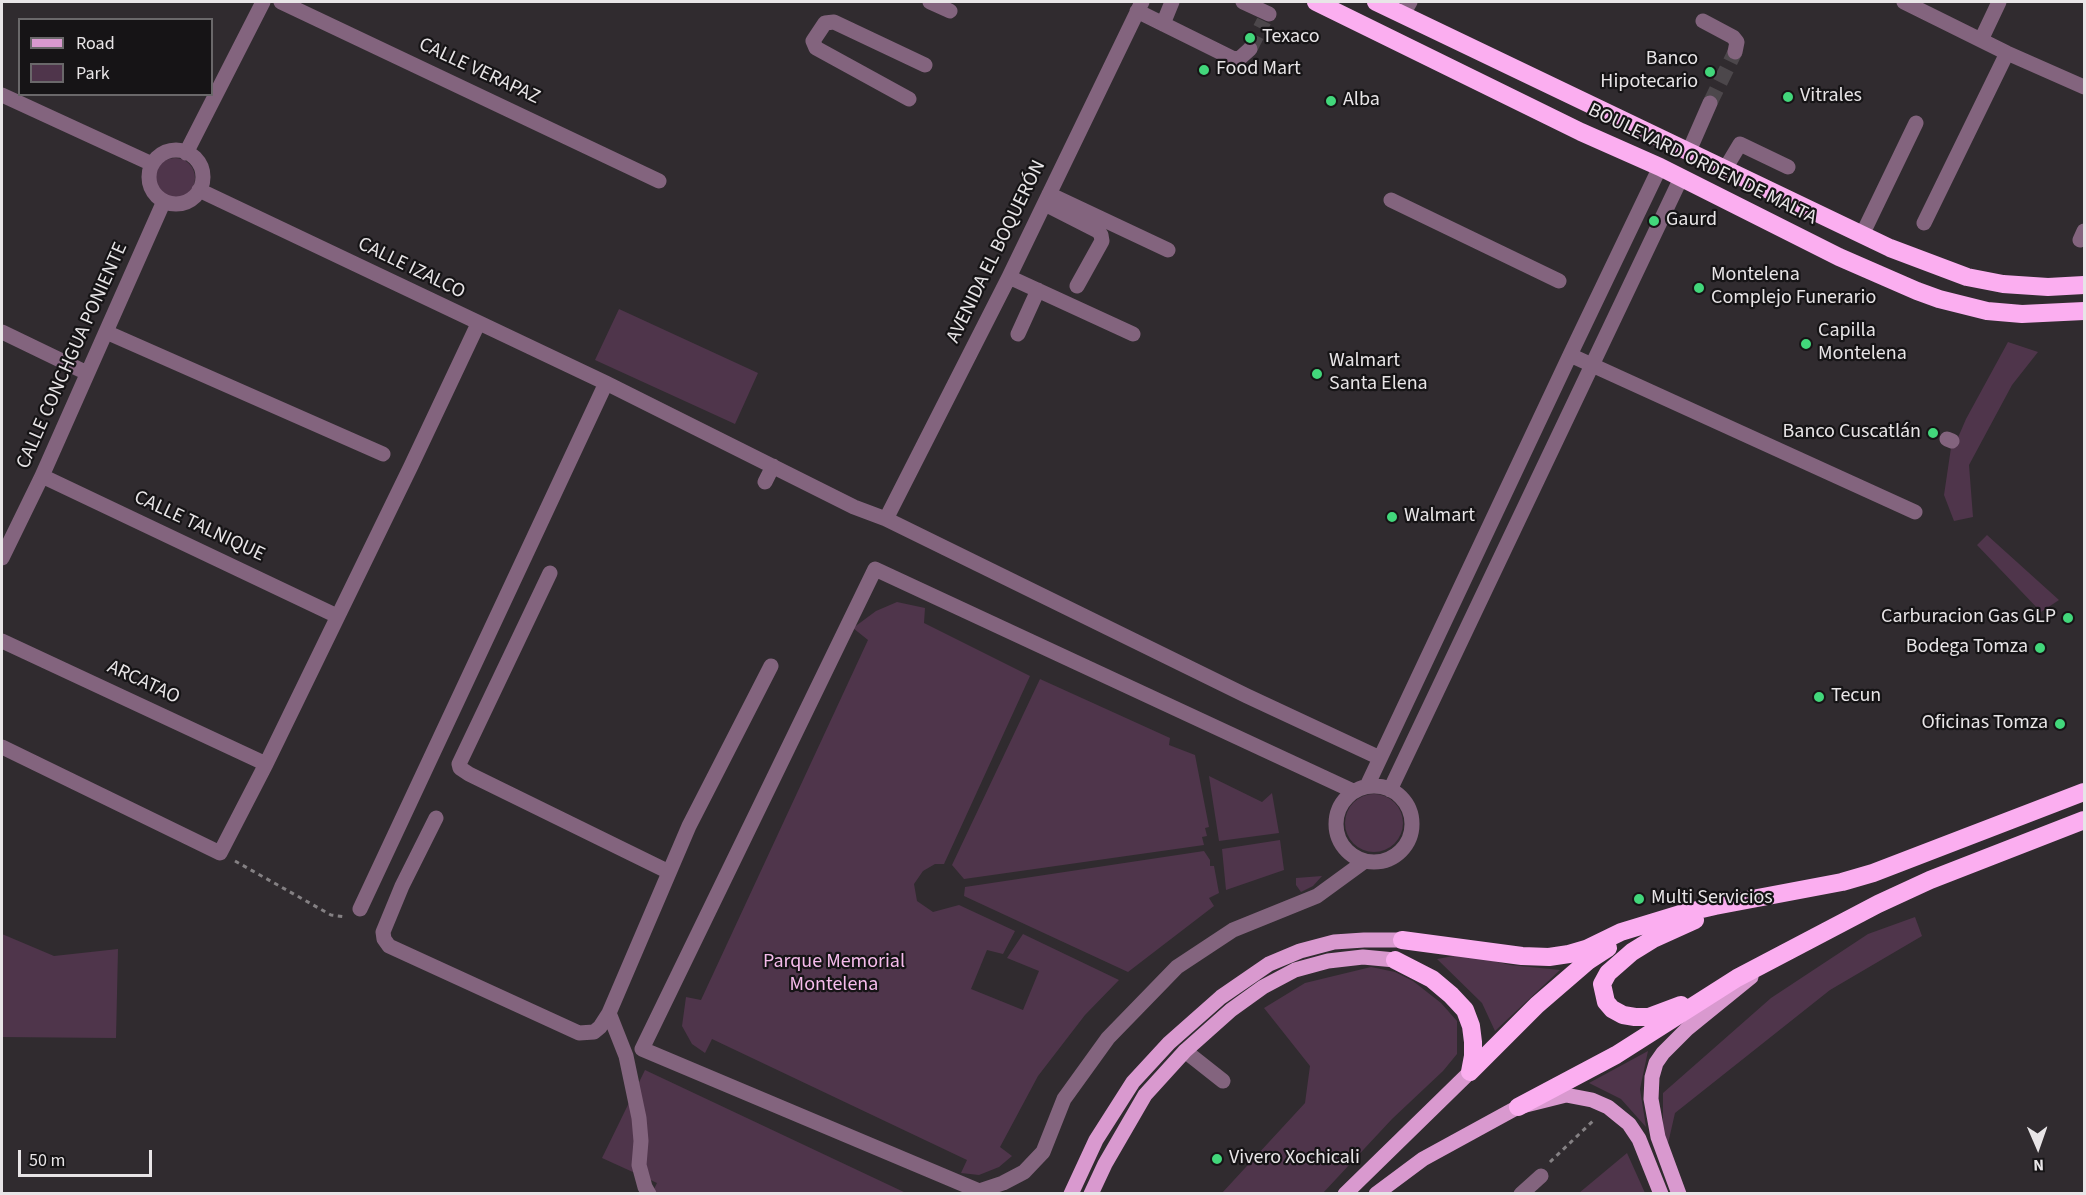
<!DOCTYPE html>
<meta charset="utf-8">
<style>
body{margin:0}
#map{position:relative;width:2086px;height:1195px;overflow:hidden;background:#302b2f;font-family:"Source Sans 3",sans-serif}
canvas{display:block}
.frame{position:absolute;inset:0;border:3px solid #e8e5e7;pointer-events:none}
.legend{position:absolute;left:18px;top:18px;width:195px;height:78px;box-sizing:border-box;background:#161416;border:2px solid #6a686a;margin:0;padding:8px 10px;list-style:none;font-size:18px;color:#e8e5e7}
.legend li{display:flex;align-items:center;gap:12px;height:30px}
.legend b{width:30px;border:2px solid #6a686a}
.north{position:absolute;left:2008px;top:1117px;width:60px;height:60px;-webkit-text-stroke:4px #161416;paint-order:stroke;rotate:178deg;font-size:16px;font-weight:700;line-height:24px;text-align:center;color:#e8e5e7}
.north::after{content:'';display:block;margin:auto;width:21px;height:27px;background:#e8e5e7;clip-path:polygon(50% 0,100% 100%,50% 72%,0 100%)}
.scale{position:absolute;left:18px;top:1150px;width:134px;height:27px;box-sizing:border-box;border:3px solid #e8e5e7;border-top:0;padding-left:8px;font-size:18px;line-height:21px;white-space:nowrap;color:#e8e5e7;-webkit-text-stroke:4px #161416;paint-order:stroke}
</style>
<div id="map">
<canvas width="2086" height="1195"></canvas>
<div class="frame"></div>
<ul class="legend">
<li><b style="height:8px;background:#d999cf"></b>Road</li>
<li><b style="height:16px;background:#4f354b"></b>Park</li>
</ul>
<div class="north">N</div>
<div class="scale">50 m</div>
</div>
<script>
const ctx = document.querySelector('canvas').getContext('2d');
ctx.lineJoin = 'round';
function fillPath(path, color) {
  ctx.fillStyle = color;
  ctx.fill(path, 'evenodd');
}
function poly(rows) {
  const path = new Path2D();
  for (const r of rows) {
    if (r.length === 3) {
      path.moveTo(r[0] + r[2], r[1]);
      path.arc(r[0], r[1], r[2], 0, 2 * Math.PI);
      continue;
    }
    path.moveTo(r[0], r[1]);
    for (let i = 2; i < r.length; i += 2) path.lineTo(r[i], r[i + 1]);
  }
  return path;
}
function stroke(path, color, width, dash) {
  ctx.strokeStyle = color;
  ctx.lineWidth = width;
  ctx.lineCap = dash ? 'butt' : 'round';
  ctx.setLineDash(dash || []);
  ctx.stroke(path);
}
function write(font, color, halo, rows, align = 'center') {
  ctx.font = font + ' "Source Sans 3",sans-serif';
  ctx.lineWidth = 4.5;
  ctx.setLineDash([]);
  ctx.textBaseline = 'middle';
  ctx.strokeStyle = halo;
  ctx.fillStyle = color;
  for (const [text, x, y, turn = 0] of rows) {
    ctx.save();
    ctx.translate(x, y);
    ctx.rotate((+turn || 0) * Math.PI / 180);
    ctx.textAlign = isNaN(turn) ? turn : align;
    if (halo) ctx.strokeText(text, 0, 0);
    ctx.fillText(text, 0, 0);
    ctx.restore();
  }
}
fillPath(poly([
 [175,178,20],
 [619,309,758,373,735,424,595,360],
 [2008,342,2038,352,2012,385,1969,465,1973,517,1954,521,1944,495,1952,441,1957,439,1960,433,1966,419],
 [1987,535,2059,600,2041,612,1977,545],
 [897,602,925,608,924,623,1030,676,944,864,935,864,923,871,914,884,917,901,933,912,959,905,1015,931,1003,954,987,950,971,989,1023,1010,1039,971,1007,958,1023,934,1119,980,1085,1015,1038,1076,1000,1147,1012,1156,999,1167,979,1175,961,1173,967,1160,712,1039,705,1053,692,1044,682,1026,686,997,701,1000,868,640,853,628,876,611],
 [1040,679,1170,738,1169,745,1195,755,1209,827,1205,828,1207,836,1202,837,1204,845,964,879,952,865],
 [1209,776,1262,802,1272,793,1279,833,1219,841],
 [1374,823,29],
 [1280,840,1284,870,1226,890,1222,849],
 [1204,851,1210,860,1210,866,1214,866,1219,893,1209,898,1214,906,1128,972,964,896,965,887],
 [1322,876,1313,886,1301,892,1296,885,1296,878],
 [1915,917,1922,936,1830,990,1675,1113,1667,1148,1663,1129,1663,1093,1771,998,1868,934],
 [2,934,54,956,118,949,116,1038,2,1037],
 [1465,954,1510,965,1560,970,1495,1031,1482,1003,1437,959],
 [1371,967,1395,972,1413,981,1441,1003,1457,1021,1457,1054,1443,1071,1392,1119,1323,1193,1222,1193,1305,1103,1310,1066,1264,1008,1305,983],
 [1648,1051,1640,1089,1646,1127,1621,1099,1589,1083],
 [645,1070,906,1193,652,1193,657,1183,602,1158],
 [1627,1153,1645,1193,1579,1193]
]), '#4f354b');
stroke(poly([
 [1250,49,1264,21],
 [1710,103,1735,52]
]), '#4c474b', 15, [15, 8]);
stroke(poly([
 [235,861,331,915,346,917],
 [1550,1162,1595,1119]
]), '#848083', 3, [4.5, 4.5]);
stroke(poly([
 [281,2,659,181],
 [930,2,950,11],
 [1243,2,1269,14],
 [1904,2,2007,53,2084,87],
 [1137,11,1234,59,1240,58,1250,49],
 [1403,14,1410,2],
 [1703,21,1733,37,1737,42,1735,52],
 [1163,24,1172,2],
 [1981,40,1999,2],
 [2,95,152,164],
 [909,99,816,48,813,41,825,23,834,22,925,65],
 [176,177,27],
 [1689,151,1710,103],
 [186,153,263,2],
 [1725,169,1740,144,1788,167],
 [199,190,606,383,854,507,886,519,1247,696,1380,758],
 [1049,194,1168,250],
 [1391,200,1559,281],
 [1045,204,1098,231,1101,235,1102,241,1077,286],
 [1924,223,2007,53],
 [1862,235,1916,123],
 [2080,240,2084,231],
 [1009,277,1133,334],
 [2,332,87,373],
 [106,332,383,454],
 [1018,334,1038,290],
 [1570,355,1915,512],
 [1947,439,1952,441],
 [42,476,337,616],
 [765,482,773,466],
 [886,519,1009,277,1142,2],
 [2,558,42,476,164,201],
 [550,573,459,764,460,768,469,774,669,872],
 [2,641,266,764],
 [2,747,220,853,266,764,411,466,478,324],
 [1374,824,38],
 [1367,786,1570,355,1660,167],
 [1390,790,1681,178],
 [1353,791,875,569,642,1049,979,1191,1003,1183,1024,1172,1043,1152,1064,1099,1108,1038,1177,967,1233,930,1317,896,1365,861],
 [436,818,402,886,383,932,384,939,389,946,579,1033,594,1032,600,1027,609,1013,689,826,771,666],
 [360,909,606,383],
 [609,1013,626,1056,639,1118,641,1141,639,1165,645,1187,649,1194],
 [1185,1051,1223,1081],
 [1521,1194,1541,1176]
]), '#83647e', 15);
stroke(poly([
 [1071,1194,1096,1140,1133,1082,1169,1043,1221,997,1269,964,1300,951,1334,942,1364,940,1402,940],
 [1091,1194,1105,1164,1145,1095,1185,1051,1231,1010,1263,987,1295,970,1328,961,1363,957,1395,960],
 [1345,1194,1470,1072],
 [1376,1194,1423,1159,1518,1107,1566,1095,1592,1100,1608,1107,1629,1124,1639,1139,1661,1194],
 [1679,1194,1658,1137,1651,1099,1652,1077,1656,1063,1663,1053,1687,1029,1751,977]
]), '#d999cf', 15);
stroke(poly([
 [1316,2,1581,132,1660,167,1839,257,1917,291,1939,299,1987,311,2022,314,2084,311],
 [1376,2,1890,248,1967,277,2003,284,2048,287,2084,285],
 [1402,940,1522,956,1549,957,1569,954,1586,949,1621,932,1680,914,1715,906,1842,882,1873,873,2084,792],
 [1395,960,1432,979,1451,995,1465,1010,1471,1026,1473,1042,1473,1056,1470,1072],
 [1681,1005,1649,1017,1635,1017,1623,1015,1612,1009,1606,1002,1602,984,1608,973,1632,952,1653,939,1695,920],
 [1470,1072,1537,1005,1588,961,1608,948],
 [1518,1107,1616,1055,1737,978,1878,904,1930,880,2084,820]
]), '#fbaef0', 18);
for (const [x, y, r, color] of [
 [1250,38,6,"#42d77b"],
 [1204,70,6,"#42d77b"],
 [1710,72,6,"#42d77b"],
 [1788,97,6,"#42d77b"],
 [1331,101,6,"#42d77b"],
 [1654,221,6,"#42d77b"],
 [1699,288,6,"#42d77b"],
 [1806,344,6,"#42d77b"],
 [1317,374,6,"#42d77b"],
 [1933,433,6,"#42d77b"],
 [1392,517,6,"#42d77b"],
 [2068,618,6,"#42d77b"],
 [2040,648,6,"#42d77b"],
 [1819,697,6,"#42d77b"],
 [2060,724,6,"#42d77b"],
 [1639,899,6,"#42d77b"],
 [1217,1159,6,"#42d77b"]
]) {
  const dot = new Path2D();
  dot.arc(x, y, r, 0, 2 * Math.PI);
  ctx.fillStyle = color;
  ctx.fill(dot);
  stroke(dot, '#161416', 2);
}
write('20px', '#e8e5e7', '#161416', [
 ["Texaco",1262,38],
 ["Banco",1698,60,"right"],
 ["Hipotecario",1698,83,"right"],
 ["Food Mart",1216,70],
 ["Vitrales",1800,97],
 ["Alba",1343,101],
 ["Gaurd",1666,221],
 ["Montelena",1711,276],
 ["Complejo Funerario",1711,299],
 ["Capilla",1818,332],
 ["Montelena",1818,355],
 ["Walmart",1329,362],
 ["Santa Elena",1329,385],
 ["Banco Cuscatlán",1921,433,"right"],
 ["Walmart",1404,517],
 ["Carburacion Gas GLP",2056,618,"right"],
 ["Bodega Tomza",2028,648,"right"],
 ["Tecun",1831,697],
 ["Oficinas Tomza",2048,724,"right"],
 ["Multi Servicios",1651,899],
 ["Vivero Xochicali",1229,1159]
], 'left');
write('20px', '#e8e5e7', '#161416', [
 ["CALLE VERAPAZ",479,72,25],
 ["BOULEVARD ORDEN DE MALTA",1702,165,26],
 ["AVENIDA EL BOQUERÓN",997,252,-64],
 ["CALLE IZALCO",411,269,26],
 ["CALLE CONCHGUA PONIENTE",73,356,-66],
 ["CALLE TALNIQUE",199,527,25],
 ["ARCATAO",143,683,25]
]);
write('20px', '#f5bbeb', '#161416', [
 ["Parque Memorial",834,963],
 ["Montelena",834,986]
]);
</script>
